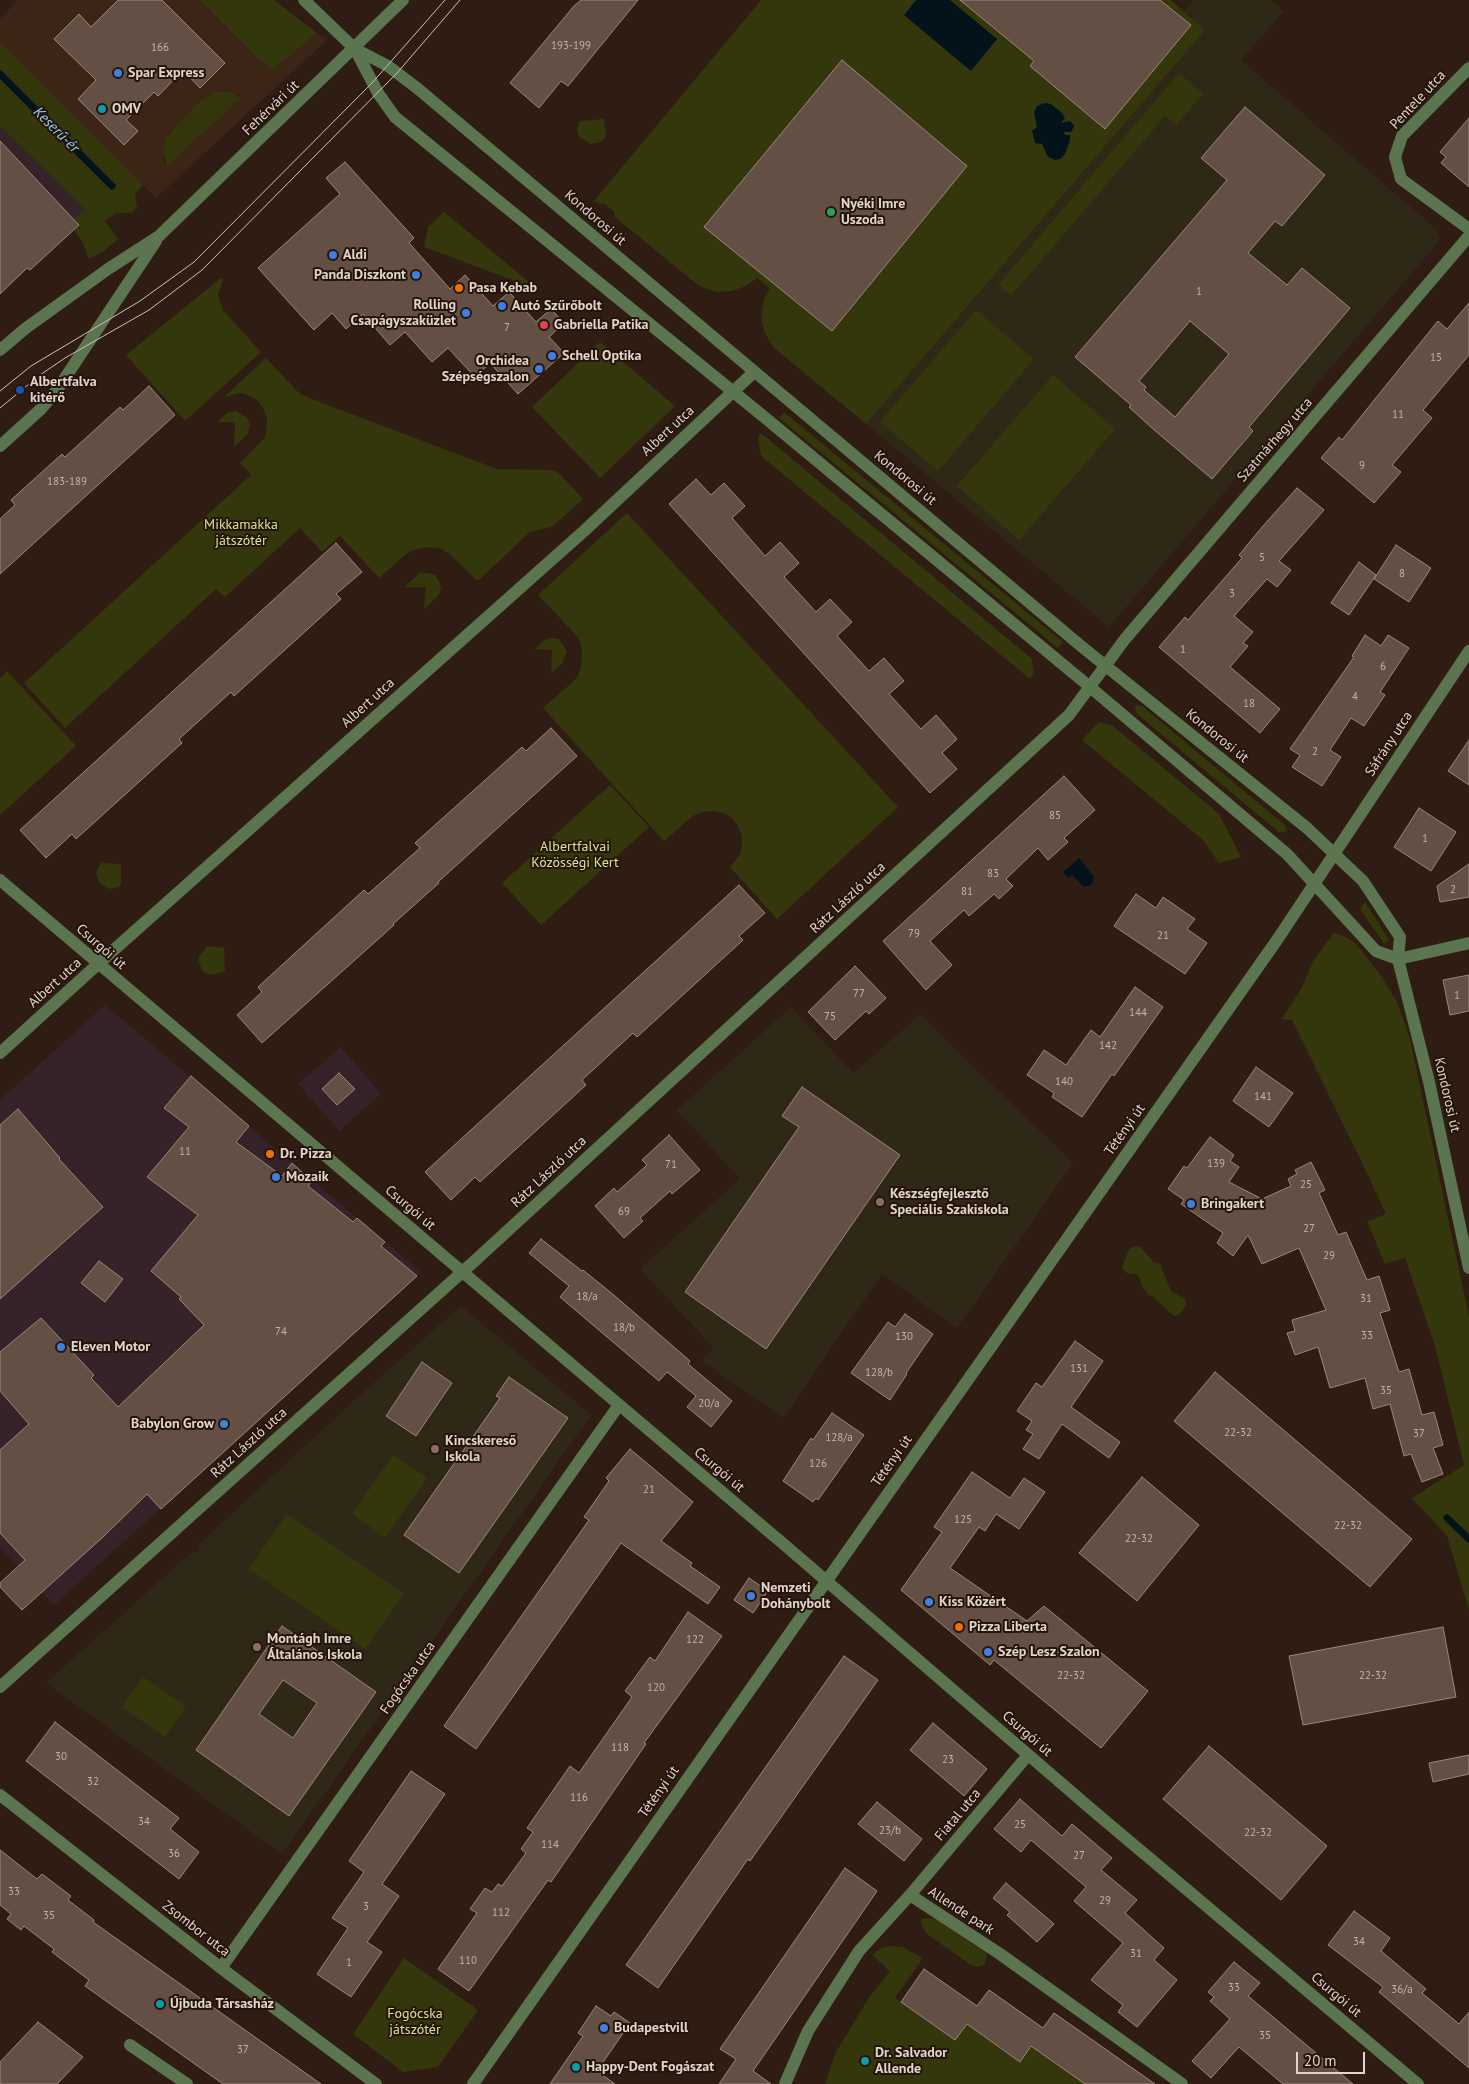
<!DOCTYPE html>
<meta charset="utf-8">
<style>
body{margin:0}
#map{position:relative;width:1469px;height:2084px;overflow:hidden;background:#2f1d13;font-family:"PT Sans",sans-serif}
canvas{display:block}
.scale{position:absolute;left:1296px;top:2052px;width:69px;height:22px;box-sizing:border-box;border:2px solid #e0d4cd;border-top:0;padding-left:6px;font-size:15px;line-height:18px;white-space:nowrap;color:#e0d4cd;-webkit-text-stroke:4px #24140a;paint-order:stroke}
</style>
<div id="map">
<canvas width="1469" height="2084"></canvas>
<div class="scale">20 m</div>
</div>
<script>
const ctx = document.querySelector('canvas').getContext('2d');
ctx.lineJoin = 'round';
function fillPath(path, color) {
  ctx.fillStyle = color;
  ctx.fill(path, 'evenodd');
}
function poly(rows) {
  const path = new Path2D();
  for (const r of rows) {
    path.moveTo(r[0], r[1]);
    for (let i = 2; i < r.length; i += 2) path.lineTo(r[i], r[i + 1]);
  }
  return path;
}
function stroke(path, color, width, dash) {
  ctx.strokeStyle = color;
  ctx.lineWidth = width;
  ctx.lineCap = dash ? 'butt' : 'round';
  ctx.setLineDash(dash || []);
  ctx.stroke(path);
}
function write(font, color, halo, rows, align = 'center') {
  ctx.font = font + ' "PT Sans",sans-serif';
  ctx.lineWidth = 4;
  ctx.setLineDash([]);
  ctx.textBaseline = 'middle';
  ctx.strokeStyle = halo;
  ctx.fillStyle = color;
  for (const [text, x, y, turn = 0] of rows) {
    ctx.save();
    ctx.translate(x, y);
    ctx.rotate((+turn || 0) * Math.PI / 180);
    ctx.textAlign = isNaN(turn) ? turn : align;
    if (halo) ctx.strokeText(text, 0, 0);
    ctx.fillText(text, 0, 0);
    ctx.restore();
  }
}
fillPath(poly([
 [18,0,200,0,260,61,273,70,317,33,327,40,156,198,0,42,0,19],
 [216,91,226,91,238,95,240,98,167,166,164,160,166,137,201,100]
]), '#3c2416');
fillPath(poly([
 [0,126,85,209,79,225,30,270,27,269,0,294],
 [105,1005,421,1272,54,1605,0,1548,0,1100],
 [341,1047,381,1094,339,1131,298,1084]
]), '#352329');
fillPath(poly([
 [1193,0,1270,0,1284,11,1241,60,1436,229,1440,240,1109,627,866,424,1205,30,1184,11],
 [791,1007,853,1073,920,1015,1073,1163,957,1328,882,1274,783,1418,702,1361,714,1348,640,1269,740,1179,677,1110],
 [461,1306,591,1415,282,1854,46,1683,193,1551,195,1553,200,1548,198,1545,360,1395]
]), '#302817');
fillPath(poly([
 [200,0,274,0,317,33,273,70,260,61],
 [761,0,1171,0,1205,30,866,424,773,347,764,331,761,317,764,299,770,288,757,278,746,286,732,291,717,292,699,286,615,217,614,211,603,203,599,204,594,201],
 [0,42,143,185,135,194,137,208,131,213,117,213,105,221,118,239,105,250,89,259,82,241,74,230,79,225,74,219,85,209,0,126],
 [1179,73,1203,94,1176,125,1165,116,1011,296,998,285],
 [216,91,230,92,241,98,167,166,163,151,166,137,201,100],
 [604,119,606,136,601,142,591,144,579,137,577,130,580,121],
 [444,212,528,281,526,285,424,247,428,227],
 [221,278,223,279,218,295,223,310,261,352,185,421,126,355],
 [976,310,1034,359,938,471,880,422],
 [600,342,675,406,600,478,532,407],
 [266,358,299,393,309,398,497,469,553,470,560,474,583,499,553,526,530,532,479,580,476,580,450,554,439,548,426,547,414,550,406,554,379,578,340,536,322,552,300,528,225,597,216,589,65,728,24,683,251,475,240,463,266,436,267,419,264,410,258,401,250,396,241,393,224,397],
 [1053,375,1115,429,1019,540,957,486],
 [236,411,247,418,250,424,248,434,234,447,235,422,217,422,229,412],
 [784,412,1063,642,1058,648,779,418],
 [761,433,1032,659,1034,674,1030,679,761,456,758,437],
 [627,513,898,807,777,919,730,867,739,856,742,846,742,836,738,826,732,818,723,813,713,811,702,812,693,816,664,841,543,708,576,679,581,668,582,654,581,644,577,636,538,595],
 [420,573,428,573,435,575,439,581,441,588,439,595,424,609,426,587,404,587],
 [550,638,559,639,567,651,563,662,551,674,552,650,535,649,543,641],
 [7,671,76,746,0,815,0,678],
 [1137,705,1142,706,1286,826,1287,831,1280,833,1136,713,1135,708],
 [1099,722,1113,726,1219,814,1241,857,1219,863,1203,840,1082,740],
 [610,785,649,827,541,925,502,883],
 [101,863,121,864,121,885,119,887,109,889,99,883,96,872],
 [1365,902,1389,940,1384,944,1360,909],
 [1334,933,1344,936,1356,944,1380,974,1398,1004,1410,1039,1469,1317,1469,1610,1447,1536,1412,1498,1464,1465,1435,1346,1405,1258,1385,1264,1367,1222,1386,1214,1366,1171,1292,1020,1282,1019,1301,989,1313,961],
 [207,946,224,948,225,970,224,972,210,975,202,971,198,958],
 [1135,1246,1139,1246,1154,1262,1160,1264,1171,1291,1186,1300,1186,1305,1179,1315,1174,1316,1152,1296,1148,1295,1141,1285,1140,1278,1136,1274,1128,1274,1122,1268,1128,1251,1130,1248],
 [393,1455,427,1478,385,1538,352,1514],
 [287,1514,404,1594,365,1649,249,1569],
 [143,1677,186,1706,165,1737,122,1707],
 [929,1918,938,1920,986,1953,987,1957,985,1964,978,1967,971,1965,927,1934,921,1925,921,1919],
 [889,1946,902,1947,923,1958,895,1998,955,2040,967,2024,1020,2062,1031,2046,1085,2084,825,2084,836,2052,868,1999,890,1971,872,1955,882,1948],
 [404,1958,478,2010,438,2067,403,2072,353,2034]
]), '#33370b');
fillPath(poly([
 [916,0,950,0,997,39,971,71,904,15],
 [1045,103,1051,104,1062,113,1065,118,1061,123,1070,121,1074,126,1071,132,1064,132,1065,135,1070,135,1070,140,1065,154,1060,159,1055,160,1048,157,1042,144,1035,143,1032,131,1037,127,1034,112,1037,106],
 [1079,858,1094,877,1093,883,1089,886,1084,887,1072,875,1068,878,1063,872]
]), '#02131c');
stroke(poly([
 [0,74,112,186],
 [1447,1518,1469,1539]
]), '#02131c', 7);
const building = poly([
 [118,0,162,0,225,63,200,88,183,70,158,96,154,92,126,120,138,131,124,145,78,99,96,80,54,39,79,14,91,27,118,0],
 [581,0,638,0,568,86,561,81,539,108,510,83,574,6,581,0],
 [960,0,1160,0,1191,25,1105,129,1030,66,1034,61,960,0],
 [842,60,967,166,832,331,704,227,842,60],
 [1245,107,1325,175,1282,226,1275,221,1248,253,1287,285,1302,268,1350,308,1249,427,1253,431,1212,479,1152,428,1129,407,1131,405,1075,357,1227,180,1201,158,1245,107],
 [1190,321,1229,354,1175,417,1144,390,1146,387,1139,381,1190,321],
 [1469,118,1469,187,1441,163,1446,157,1440,152,1469,118],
 [0,141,79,225,30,270,27,268,0,294,0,141],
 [345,162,414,238,409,243,450,289,465,275,493,306,509,292,536,322,551,309,564,323,549,337,564,353,518,394,490,363,475,377,448,348,432,362,405,332,390,345,363,314,346,329,332,313,314,330,258,268,340,194,326,178,345,162],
 [1469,303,1469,355,1423,410,1432,418,1392,465,1401,472,1374,503,1321,458,1339,437,1342,440,1438,321,1447,329,1469,303],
 [149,386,175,415,0,574,0,519,15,505,11,500,62,454,65,457,120,407,123,410,149,386],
 [696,479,711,495,724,483,745,506,732,518,765,556,780,542,799,563,784,577,816,612,830,599,852,622,837,636,869,671,884,658,904,681,889,694,921,729,936,715,957,739,942,753,957,769,930,793,669,504,696,479],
 [1297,488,1324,510,1279,561,1291,570,1277,587,1267,579,1234,616,1253,632,1243,643,1248,646,1230,667,1280,709,1260,733,1159,647,1185,617,1188,620,1242,558,1239,555,1263,526,1297,488],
 [336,543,362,572,336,594,341,599,234,696,231,692,179,739,182,743,76,839,72,834,46,858,20,830,336,543],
 [1396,545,1431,568,1409,602,1374,579,1396,545],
 [1359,562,1376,575,1349,615,1331,603,1359,562],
 [1365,635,1381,646,1388,635,1409,648,1380,692,1385,695,1364,726,1351,718,1330,750,1341,757,1322,786,1292,767,1300,755,1290,749,1354,657,1352,656,1365,635],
 [551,728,577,756,438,882,439,883,393,924,394,925,262,1043,237,1015,262,992,258,987,364,890,368,894,420,848,415,843,522,747,526,751,551,728],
 [1469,740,1469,785,1448,771,1469,740],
 [1064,776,1095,810,1064,838,1068,842,1048,860,1038,848,1006,879,1013,886,999,899,994,894,969,916,964,910,930,941,952,965,926,990,883,941,1064,776],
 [1419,808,1456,832,1431,871,1394,847,1419,808],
 [1469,864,1469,897,1440,902,1437,886,1469,864],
 [739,885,765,913,739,936,743,940,637,1037,633,1033,582,1080,586,1085,480,1182,475,1177,451,1200,425,1172,739,885],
 [1136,894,1156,908,1163,897,1195,919,1187,929,1207,943,1185,974,1114,926,1136,894],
 [855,966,886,998,869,1014,866,1011,835,1040,808,1012,855,966],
 [1469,975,1469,1011,1450,1015,1443,980,1469,975],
 [1135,987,1163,1007,1114,1076,1112,1074,1082,1117,1052,1097,1054,1093,1027,1075,1044,1050,1066,1065,1091,1030,1100,1037,1135,987],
 [1256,1067,1293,1093,1269,1127,1233,1101,1256,1067],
 [339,1073,355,1089,337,1105,322,1089,339,1073],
 [191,1076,249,1126,236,1142,282,1176,292,1163,312,1181,308,1186,353,1222,357,1218,385,1242,381,1246,417,1276,161,1509,147,1494,103,1537,22,1610,0,1587,0,1583,25,1560,0,1533,0,1450,29,1424,0,1391,0,1352,41,1318,94,1375,91,1378,118,1407,204,1325,179,1299,181,1297,151,1271,198,1215,147,1177,189,1127,164,1108,191,1076],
 [802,1087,900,1155,766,1349,685,1292,799,1127,782,1116,802,1087],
 [18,1109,60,1158,59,1159,103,1207,0,1299,0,1125,18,1109],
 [669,1135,700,1170,672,1194,670,1191,640,1218,643,1221,624,1238,595,1206,614,1188,617,1192,647,1165,642,1160,669,1135],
 [1210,1137,1234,1155,1230,1161,1239,1167,1229,1182,1262,1199,1291,1186,1288,1179,1297,1174,1295,1170,1311,1162,1325,1190,1319,1193,1338,1235,1346,1232,1367,1280,1379,1276,1390,1310,1380,1313,1399,1372,1409,1369,1422,1415,1434,1412,1443,1445,1433,1448,1443,1474,1422,1482,1411,1454,1404,1456,1390,1404,1373,1409,1365,1378,1330,1388,1318,1347,1295,1355,1287,1333,1295,1331,1292,1320,1326,1310,1299,1248,1262,1264,1248,1235,1233,1256,1217,1243,1223,1233,1181,1204,1184,1200,1168,1189,1184,1166,1187,1168,1210,1137],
 [541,1239,582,1271,583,1270,615,1296,690,1361,688,1364,732,1401,711,1427,687,1407,696,1396,667,1372,659,1381,560,1297,569,1286,529,1253,541,1239],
 [99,1261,123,1279,105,1302,81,1283,99,1261],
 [905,1314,933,1334,906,1373,907,1374,890,1400,851,1373,888,1322,895,1327,905,1314],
 [1075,1341,1103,1361,1071,1407,1120,1442,1109,1458,1062,1424,1039,1459,1023,1449,1033,1434,1026,1430,1032,1421,1017,1411,1036,1383,1042,1387,1075,1341],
 [422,1362,452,1383,416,1436,386,1416,422,1362],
 [1215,1372,1412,1539,1370,1587,1174,1421,1215,1372],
 [509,1377,568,1418,459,1573,404,1535,500,1398,496,1396,509,1377],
 [832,1413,864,1435,818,1500,816,1498,813,1502,783,1481,811,1438,813,1440,832,1413],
 [630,1449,693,1502,661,1541,692,1563,690,1566,720,1587,708,1604,621,1543,476,1749,444,1726,589,1520,584,1517,609,1481,606,1478,630,1449],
 [972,1472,1010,1498,1024,1478,1045,1492,1019,1529,996,1514,985,1531,979,1527,950,1568,1027,1621,1044,1606,1148,1691,1101,1748,994,1660,990,1665,901,1590,942,1532,934,1527,972,1472],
 [1142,1477,1199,1525,1137,1601,1079,1553,1142,1477],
 [749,1578,768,1591,753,1613,734,1600,749,1578],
 [688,1612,722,1636,644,1743,646,1744,551,1882,548,1880,469,1991,438,1969,477,1913,470,1909,485,1888,492,1892,498,1884,502,1886,526,1853,521,1849,533,1832,527,1828,570,1766,579,1773,632,1697,625,1691,650,1657,655,1661,688,1612],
 [282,1626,376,1692,289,1816,196,1750,282,1626],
 [283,1680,317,1703,293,1738,259,1714,283,1680],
 [1443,1627,1456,1697,1303,1725,1289,1656,1443,1627],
 [844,1656,878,1680,750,1861,748,1859,658,1988,626,1965,844,1656],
 [55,1722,179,1818,170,1829,199,1852,179,1879,26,1761,55,1722],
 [933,1723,987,1769,964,1796,910,1750,933,1723],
 [1209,1746,1327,1846,1281,1900,1163,1799,1209,1746],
 [1469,1755,1469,1774,1433,1782,1429,1763,1469,1755],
 [411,1771,445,1794,382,1884,399,1896,367,1942,382,1952,351,1997,317,1974,348,1928,332,1918,364,1872,349,1861,411,1771],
 [1020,1799,1062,1836,1072,1824,1112,1858,1101,1870,1137,1900,1125,1913,1164,1948,1154,1960,1177,1980,1137,2027,1118,2012,1123,2005,1091,1980,1123,1943,1074,1901,1086,1887,1031,1840,1021,1852,994,1829,1020,1799],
 [877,1802,922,1839,904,1861,858,1824,877,1802],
 [0,1850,37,1879,42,1874,71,1896,68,1900,94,1920,93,1922,321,2084,223,2084,85,1986,89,1980,52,1952,54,1949,24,1926,21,1930,7,1919,11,1914,0,1905,0,1850],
 [845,1868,877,1891,753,2071,771,2084,719,2084,736,2059,720,2049,845,1868],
 [1006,1883,1054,1924,1037,1942,1007,1915,1010,1912,993,1898,1006,1883],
 [1354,1911,1390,1938,1381,1951,1426,1989,1422,1993,1459,2024,1469,2012,1469,2068,1379,1992,1383,1987,1328,1945,1354,1911],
 [1234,1962,1260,1983,1248,1996,1353,2084,1283,2084,1239,2047,1211,2078,1192,2061,1230,2019,1210,2001,1214,1997,1208,1992,1234,1962],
 [924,1969,977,2006,989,1990,1043,2028,1054,2013,1155,2084,1085,2084,1031,2046,1020,2062,967,2024,955,2040,901,2002,924,1969],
 [596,2006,611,2016,614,2012,630,2023,597,2071,615,2084,550,2084,583,2036,578,2033,596,2006],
 [38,2022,83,2057,57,2084,0,2084,0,2062,38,2022]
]);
fillPath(building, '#644f44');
stroke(building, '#9d867a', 1);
stroke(poly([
 [304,0,355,49,388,66,417,88,1081,646,1307,828,1363,881,1400,937,1398,959,1429,1082,1469,1268],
 [355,49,378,93,395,117,763,416,1090,687,1287,854,1376,951,1398,959],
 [1469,68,1402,136,1395,157,1401,179,1469,229],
 [0,350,26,328,108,269,159,236,403,0],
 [0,446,41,409,57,390,156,241],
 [0,880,787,1547,1097,1814,1418,2084],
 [1398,959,1469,943],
 [0,1053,98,964,584,531,754,372],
 [0,1687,479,1257,1069,715,1125,639,1469,236],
 [0,1795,221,1968,376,2084],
 [910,1895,1000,1954,1182,2084],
 [221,1968,619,1405],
 [130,2045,187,2084],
 [473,2084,1277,940,1469,651],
 [785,2084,808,2031,859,1951,910,1895,1028,1755]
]), '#5c7551', 12);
stroke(poly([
 [0,391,31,366,140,301,194,262,372,83,445,0],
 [0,408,40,375,65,358,149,310,202,270,397,73,460,0]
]), '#cdc0b9', 1);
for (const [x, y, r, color] of [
 [118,73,5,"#3f7fe0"],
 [102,109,5,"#0f9aa8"],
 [831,212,5,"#2e9e5b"],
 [333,255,5,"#3f7fe0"],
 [416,275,5,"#3f7fe0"],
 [459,288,5,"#e8710a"],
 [502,306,5,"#3f7fe0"],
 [466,313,5,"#3f7fe0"],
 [544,325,5,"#e0444e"],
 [552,356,5,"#3f7fe0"],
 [539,369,5,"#3f7fe0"],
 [20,390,5,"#1a4fb4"],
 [270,1154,5,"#e8710a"],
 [276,1177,5,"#3f7fe0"],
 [880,1202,5,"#8d6e63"],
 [1191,1204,5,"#3f7fe0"],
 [61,1347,5,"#3f7fe0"],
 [224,1424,5,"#3f7fe0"],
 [435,1449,5,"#8d6e63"],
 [751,1596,5,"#3f7fe0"],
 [929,1602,5,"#3f7fe0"],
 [959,1627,5,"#e8710a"],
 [257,1647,5,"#8d6e63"],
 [988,1652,5,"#3f7fe0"],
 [160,2004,5,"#0f9aa8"],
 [604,2028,5,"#3f7fe0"],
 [865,2061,5,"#0f9aa8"],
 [576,2067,5,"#0f9aa8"]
]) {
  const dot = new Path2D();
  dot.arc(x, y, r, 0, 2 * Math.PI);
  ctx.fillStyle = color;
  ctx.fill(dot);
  stroke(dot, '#24140a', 2);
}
write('11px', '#c1b3ab', null, [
 ["193-199",571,46],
 ["166",160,48],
 ["1",1199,292],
 ["7",507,328],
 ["15",1436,358],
 ["11",1398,415],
 ["9",1362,466],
 ["183-189",67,482],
 ["5",1262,558],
 ["8",1402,574],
 ["3",1232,594],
 ["1",1183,650],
 ["6",1383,667],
 ["4",1355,697],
 ["18",1249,704],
 ["2",1315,752],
 ["85",1055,816],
 ["1",1425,839],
 ["83",993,874],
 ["2",1453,890],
 ["81",967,892],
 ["79",914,934],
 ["21",1163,936],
 ["77",859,994],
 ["1",1457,996],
 ["144",1138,1013],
 ["75",830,1017],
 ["142",1108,1046],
 ["140",1064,1082],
 ["141",1263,1097],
 ["11",185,1152],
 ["139",1216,1164],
 ["71",671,1165],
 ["25",1306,1185],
 ["69",624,1212],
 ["27",1309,1229],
 ["29",1329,1256],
 ["18/a",587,1297],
 ["31",1366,1299],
 ["18/b",624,1328],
 ["74",281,1332],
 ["33",1367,1336],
 ["130",904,1337],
 ["131",1079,1369],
 ["128/b",879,1373],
 ["35",1386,1391],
 ["20/a",709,1404],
 ["22-32",1238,1433],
 ["37",1419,1434],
 ["128/a",839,1438],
 ["126",818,1464],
 ["21",649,1490],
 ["125",963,1520],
 ["22-32",1348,1526],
 ["22-32",1139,1539],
 ["122",695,1640],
 ["22-32",1071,1676],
 ["22-32",1373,1676],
 ["120",656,1688],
 ["118",620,1748],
 ["30",61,1757],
 ["23",948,1760],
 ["32",93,1782],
 ["116",579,1798],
 ["34",144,1822],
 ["25",1020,1825],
 ["23/b",890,1831],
 ["22-32",1258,1833],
 ["114",550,1845],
 ["36",174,1854],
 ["27",1079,1856],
 ["33",14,1892],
 ["29",1105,1901],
 ["3",366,1907],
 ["112",501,1913],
 ["35",49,1916],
 ["34",1359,1942],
 ["31",1136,1954],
 ["110",468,1961],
 ["1",349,1963],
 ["33",1234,1988],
 ["36/a",1402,1990],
 ["35",1265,2036],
 ["37",243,2050]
]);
write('bold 14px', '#e0d4cd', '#24140a', [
 ["Spar Express",128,73],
 ["OMV",112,109],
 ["Nyéki Imre",841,204],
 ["Uszoda",841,220],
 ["Aldi",343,255],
 ["Panda Diszkont",406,275,"right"],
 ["Pasa Kebab",469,288],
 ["Rolling",456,305,"right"],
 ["Csapágyszaküzlet",456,321,"right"],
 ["Autó Szűrőbolt",512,306],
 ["Gabriella Patika",554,325],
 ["Schell Optika",562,356],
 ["Orchidea",529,361,"right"],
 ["Szépségszalon",529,377,"right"],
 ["Albertfalva",30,382],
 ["kitérő",30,398],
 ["Dr. Pizza",280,1154],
 ["Mozaik",286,1177],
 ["Készségfejlesztő",890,1194],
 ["Speciális Szakiskola",890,1210],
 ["Bringakert",1201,1204],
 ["Eleven Motor",71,1347],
 ["Babylon Grow",214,1424,"right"],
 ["Kincskereső",445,1441],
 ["Iskola",445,1457],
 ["Nemzeti",761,1588],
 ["Dohánybolt",761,1604],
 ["Kiss Közért",939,1602],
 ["Pizza Liberta",969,1627],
 ["Montágh Imre",267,1639],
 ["Általános Iskola",267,1655],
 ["Szép Lesz Szalon",998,1652],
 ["Újbuda Társasház",170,2004],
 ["Budapestvill",614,2028],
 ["Dr. Salvador",875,2053],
 ["Allende",875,2069],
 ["Happy-Dent Fogászat",586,2067]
], 'left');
write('14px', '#e0d4cd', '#24140a', [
 ["Pentele utca",1418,100,-47],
 ["Fehérvári út",271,108,-44],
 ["Kondorosi út",595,218,41],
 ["Albert utca",668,431,-43],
 ["Szatmárhegy utca",1275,440,-49],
 ["Kondorosi út",905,478,40],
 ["Albert utca",368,703,-42],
 ["Kondorosi út",1217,736,39],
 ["Sáfrány utca",1389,744,-57],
 ["Rátz László utca",848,898,-43],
 ["Csurgói út",101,947,41],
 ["Albert utca",55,983,-42],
 ["Kondorosi út",1447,1095,77],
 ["Tétényi út",1125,1130,-55],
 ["Rátz László utca",549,1172,-43],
 ["Csurgói út",410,1208,40],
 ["Rátz László utca",249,1443,-42],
 ["Tétényi út",892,1461,-55],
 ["Csurgói út",719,1470,40],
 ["Fogócska utca",408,1678,-55],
 ["Csurgói út",1027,1734,41],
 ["Tétényi út",659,1792,-55],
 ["Fiatal utca",958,1815,-50],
 ["Allende park",961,1911,33],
 ["Zsombor utca",196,1929,38],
 ["Csurgói út",1336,1995,40]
]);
write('14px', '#d9e38e', '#24140a', [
 ["Mikkamakka",241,525],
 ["játszótér",241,541],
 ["Albertfalvai",575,847],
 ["Közösségi Kert",575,863],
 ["Fogócska",415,2014],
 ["játszótér",415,2030]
]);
write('italic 15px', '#8ed0f8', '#24140a', [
 ["Keserű-ér",56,130,45]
]);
</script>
